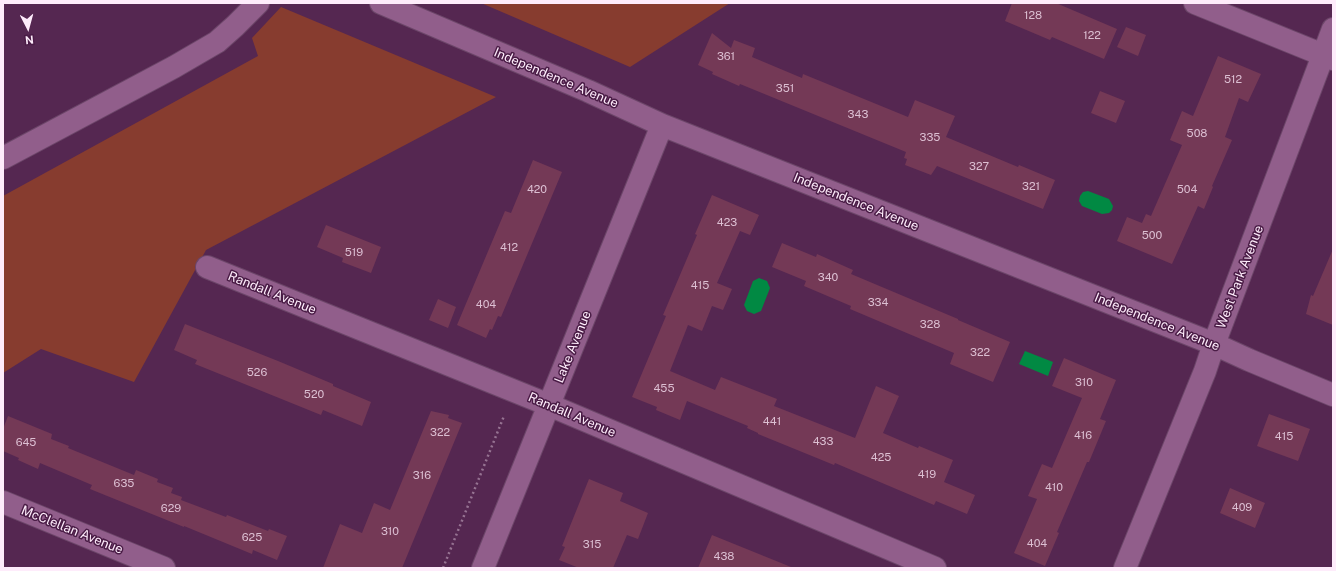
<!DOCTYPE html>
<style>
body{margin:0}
#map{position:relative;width:1336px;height:571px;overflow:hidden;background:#552751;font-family:"Public Sans",sans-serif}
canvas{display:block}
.frame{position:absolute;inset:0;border:4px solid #feecfb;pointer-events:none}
.north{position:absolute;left:8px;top:8px;width:40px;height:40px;-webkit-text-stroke:3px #4a1c46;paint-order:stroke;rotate:174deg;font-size:11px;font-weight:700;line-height:16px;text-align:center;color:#feecfb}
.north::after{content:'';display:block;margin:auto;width:14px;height:18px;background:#feecfb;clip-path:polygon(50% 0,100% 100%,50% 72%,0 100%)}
</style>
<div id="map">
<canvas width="1336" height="571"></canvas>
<div class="frame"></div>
<div class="north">N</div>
</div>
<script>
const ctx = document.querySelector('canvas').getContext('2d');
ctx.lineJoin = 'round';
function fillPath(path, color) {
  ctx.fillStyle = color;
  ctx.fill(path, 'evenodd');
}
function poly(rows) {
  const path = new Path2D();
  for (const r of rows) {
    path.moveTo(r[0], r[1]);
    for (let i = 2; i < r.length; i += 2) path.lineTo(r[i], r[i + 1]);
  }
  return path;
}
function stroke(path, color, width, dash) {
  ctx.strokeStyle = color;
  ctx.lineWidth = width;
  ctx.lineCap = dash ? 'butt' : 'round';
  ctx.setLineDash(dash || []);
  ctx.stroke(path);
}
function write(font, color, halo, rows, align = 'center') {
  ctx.font = font + ' "Public Sans",sans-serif';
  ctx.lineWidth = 3;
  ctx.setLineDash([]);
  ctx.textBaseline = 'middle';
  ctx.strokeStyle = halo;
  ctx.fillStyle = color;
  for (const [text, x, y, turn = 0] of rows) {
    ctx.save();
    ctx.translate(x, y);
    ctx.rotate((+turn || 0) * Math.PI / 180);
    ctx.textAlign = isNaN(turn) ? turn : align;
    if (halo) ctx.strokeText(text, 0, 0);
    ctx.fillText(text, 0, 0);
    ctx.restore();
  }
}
fillPath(poly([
 [481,3,730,3,630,67],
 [281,7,496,97,206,250,134,382,41,349,3,373,3,196,258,56,252,38]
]), '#873c2f');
fillPath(poly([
 [1088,191,1109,199,1113,206,1112,210,1109,213,1102,214,1082,206,1079,201,1080,196,1083,192],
 [759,278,767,281,770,288,761,311,754,314,747,311,744,305,753,281],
 [1025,351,1053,362,1048,376,1019,364]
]), '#018943');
fillPath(poly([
 [1012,3,1056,3,1117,29,1104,59,1052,37,1050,40,1005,21],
 [1126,27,1146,35,1138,56,1117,47],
 [712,33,731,48,734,40,755,48,752,57,802,78,803,74,908,117,915,100,955,116,946,137,1018,167,1019,165,1055,180,1043,209,937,166,931,175,905,165,907,159,904,158,906,152,740,84,739,86,712,74,713,72,698,65],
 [1218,56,1261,74,1248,102,1239,98,1225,137,1232,140,1212,186,1213,187,1204,209,1198,206,1172,264,1117,241,1127,217,1142,223,1146,214,1151,216,1182,145,1170,140,1182,111,1193,116],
 [1100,91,1125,101,1116,123,1091,113],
 [533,160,562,172,501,317,498,316,492,330,490,329,486,338,457,325,505,211,511,213],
 [712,195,759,215,750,235,740,231,717,283,732,289,723,310,712,306,702,331,688,325,670,371,715,390,721,377,777,399,774,406,855,438,876,386,899,396,883,433,918,448,919,446,953,460,944,482,975,495,967,514,936,501,934,505,835,463,834,465,758,434,758,433,747,428,748,426,687,401,680,420,656,410,657,407,632,397,666,316,663,315,697,235,695,234],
 [326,225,381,247,371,273,342,262,343,258,317,247],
 [782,243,816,257,817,254,853,270,851,274,958,319,958,320,1010,342,993,382,950,364,954,353,850,309,851,306,804,286,806,281,772,267],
 [1333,249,1333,325,1306,314,1311,295,1313,296],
 [438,299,456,307,448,328,429,320],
 [185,324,278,361,333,384,333,386,371,402,362,426,323,410,321,415,195,364,197,360,174,350],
 [1064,358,1116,380,1100,419,1106,421,1089,462,1087,462,1057,532,1059,533,1045,566,1014,553,1037,499,1028,496,1042,464,1052,468,1082,398,1052,386],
 [431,411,449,415,448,418,462,423,402,568,323,568,340,524,362,533,374,503,390,510],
 [1269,414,1310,429,1298,461,1257,446],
 [8,416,52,434,51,439,69,446,68,448,134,475,136,470,158,479,157,482,173,488,171,493,182,497,181,500,226,517,227,515,268,531,269,529,287,536,277,560,253,550,252,554,184,526,184,527,127,504,90,489,92,485,40,463,38,469,18,460,19,458,3,451,3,429],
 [589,479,623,493,620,501,648,513,638,539,627,535,613,568,579,568,559,560,565,547,562,546],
 [1230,488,1265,503,1255,528,1220,513],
 [712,535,791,567,791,568,698,568]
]), '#743956');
const minor = poly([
 [381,3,588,91,662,125,1214,344,1249,360,1333,395],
 [1195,3,1333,59],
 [3,158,174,67,217,42,235,26,258,3],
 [207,267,549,405,935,568],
 [3,502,164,568],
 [483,568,662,125],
 [1125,568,1205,371,1214,344,1333,29]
]);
stroke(minor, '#6c4669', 24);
stroke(poly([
 [443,568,504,416]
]), '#967392', 2.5, [2, 3]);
stroke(minor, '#915e8b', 22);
write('11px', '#dcbfd2', null, [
 ["128",1033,16],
 ["122",1092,36],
 ["361",726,57],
 ["512",1233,80],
 ["351",785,89],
 ["343",858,115],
 ["508",1197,134],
 ["335",930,138],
 ["327",979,167],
 ["321",1031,187],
 ["420",537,190],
 ["504",1187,190],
 ["423",727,223],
 ["500",1152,236],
 ["412",509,248],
 ["519",354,253],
 ["340",828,278],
 ["415",700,286],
 ["334",878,303],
 ["404",486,305],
 ["328",930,325],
 ["322",980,353],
 ["526",257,373],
 ["310",1084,383],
 ["455",664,389],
 ["520",314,395],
 ["441",772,422],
 ["322",440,433],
 ["416",1083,436],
 ["415",1284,437],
 ["433",823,442],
 ["645",26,443],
 ["425",881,458],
 ["419",927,475],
 ["316",422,476],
 ["635",124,484],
 ["410",1054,488],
 ["409",1242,508],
 ["629",171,509],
 ["310",390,532],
 ["625",252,538],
 ["404",1037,544],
 ["315",592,545],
 ["438",724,557]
]);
write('13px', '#feecfb', '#4a1c46', [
 ["Independence Avenue",556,78,23],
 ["Independence Avenue",856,202,22],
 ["West Park Avenue",1240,277,-69],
 ["Randall Avenue",272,293,22],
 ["Independence Avenue",1157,322,22],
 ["Lake Avenue",573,347,-68],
 ["Randall Avenue",572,415,23],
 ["McClellan Avenue",72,530,22]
]);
</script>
